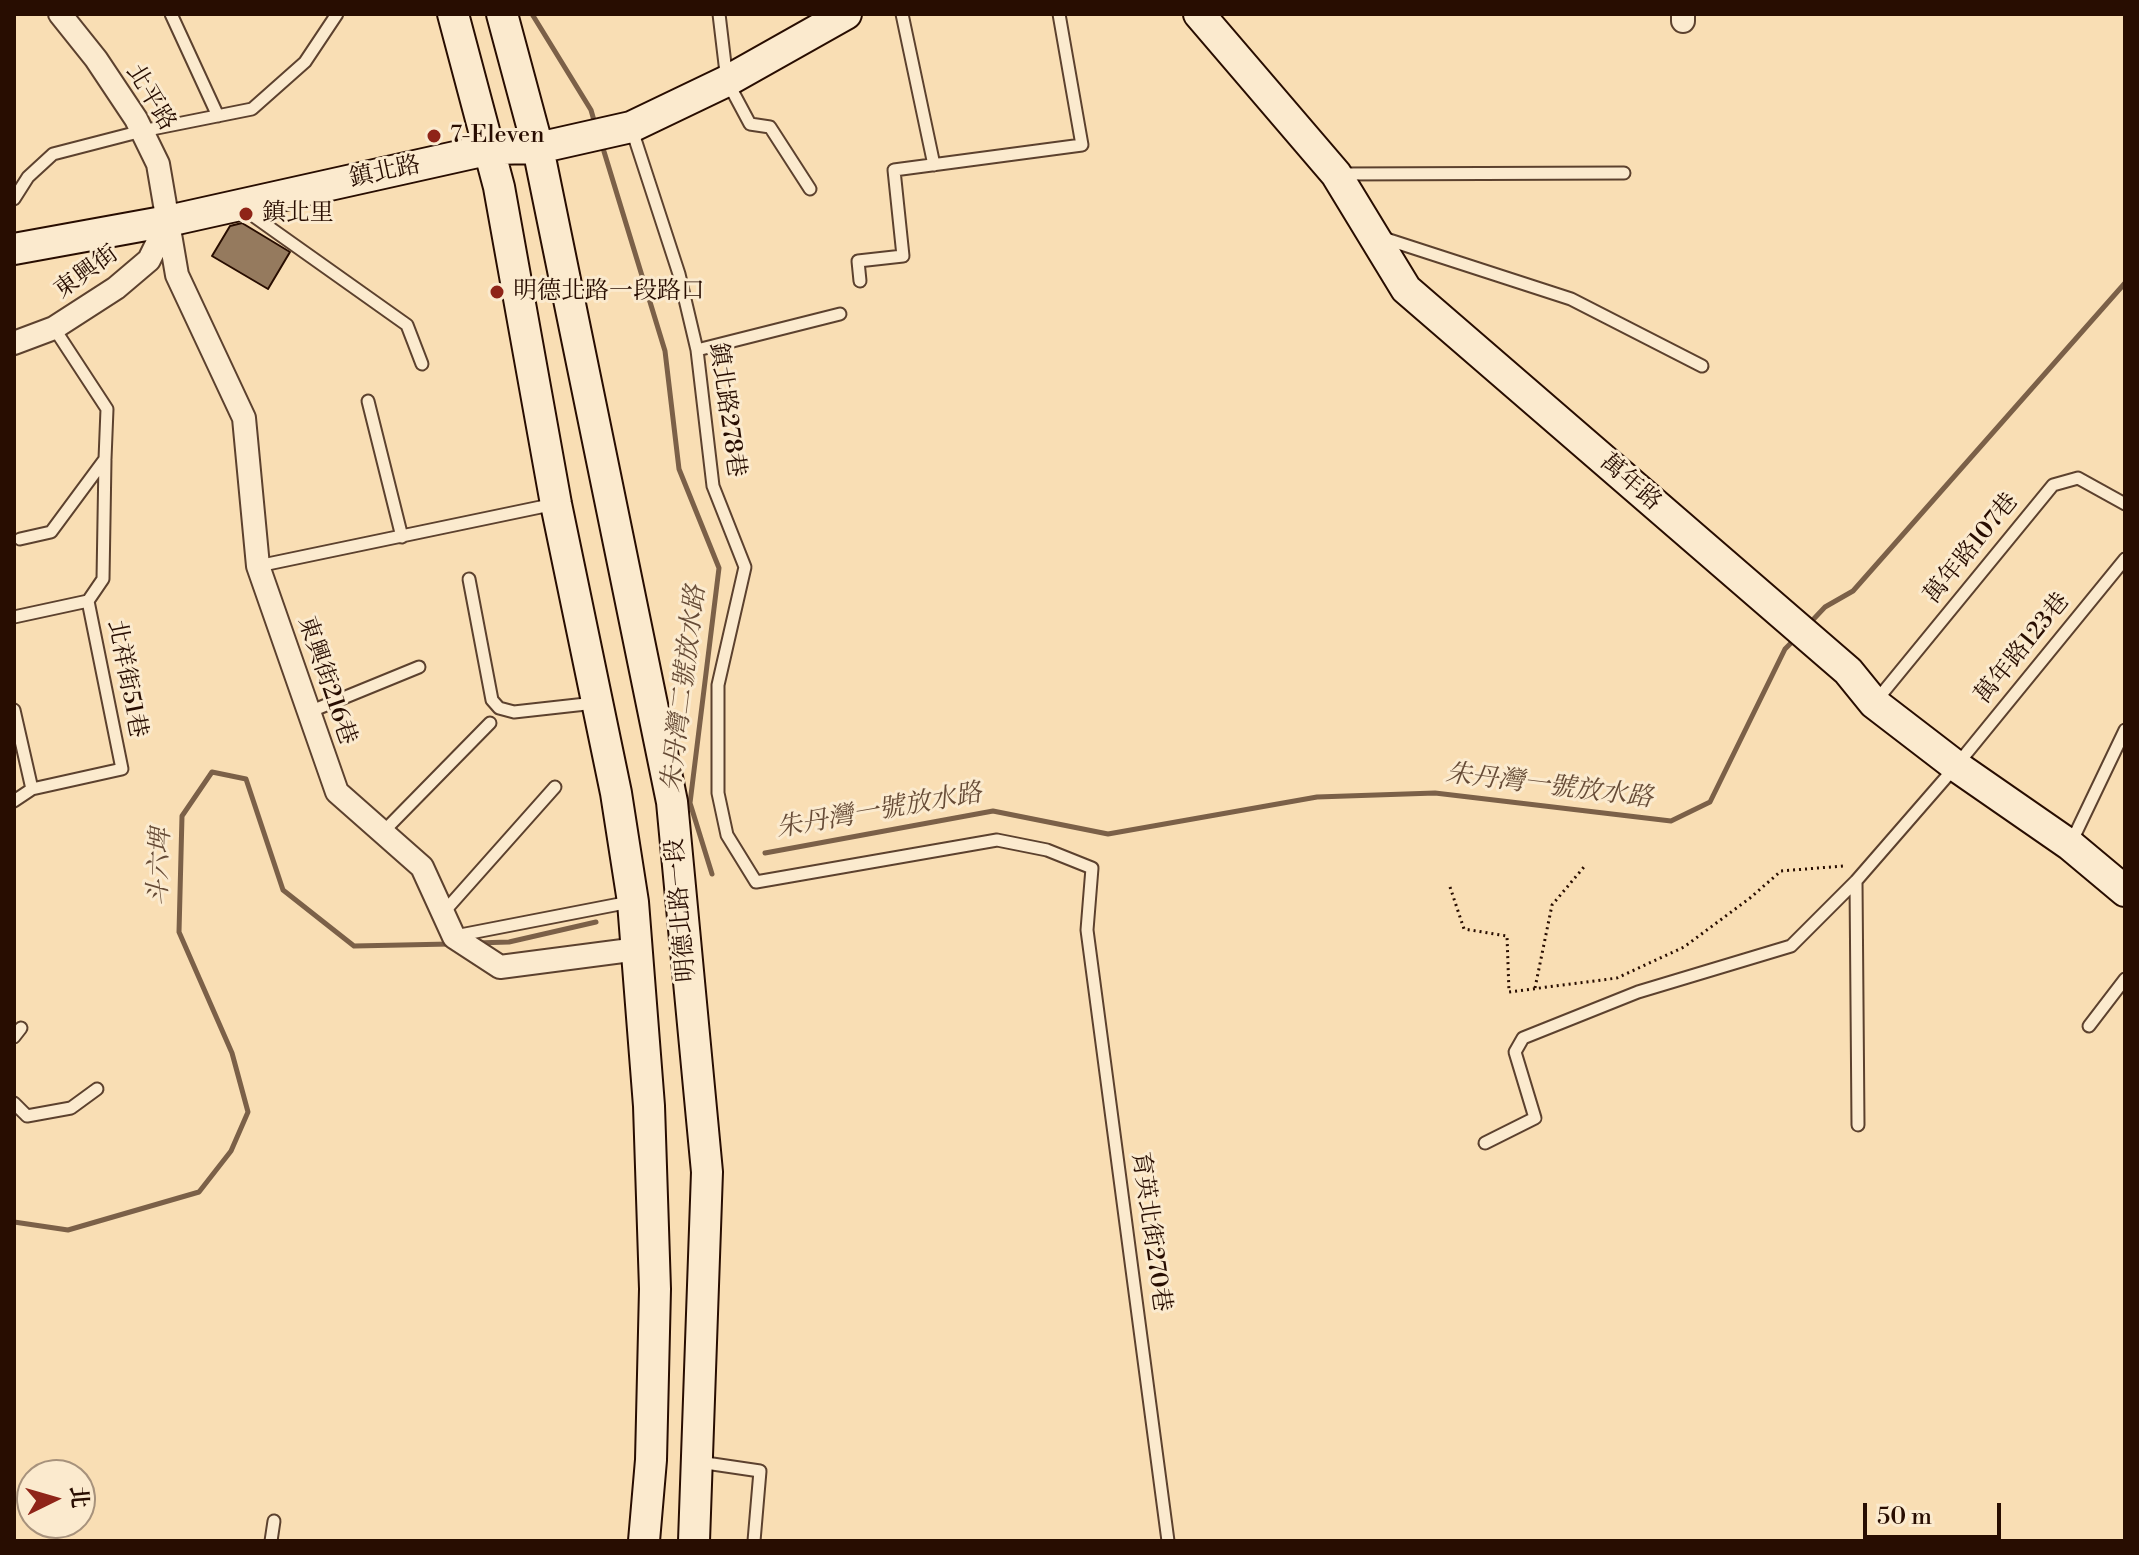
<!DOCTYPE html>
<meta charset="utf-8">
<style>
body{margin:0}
#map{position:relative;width:2139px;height:1555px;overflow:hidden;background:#f9deb4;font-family:"Libre Bodoni","Noto Serif TC",serif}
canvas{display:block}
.frame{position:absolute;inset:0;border:16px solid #280d01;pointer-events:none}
.north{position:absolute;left:16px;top:1459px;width:80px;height:80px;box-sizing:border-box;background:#fbeace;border:2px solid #a7927c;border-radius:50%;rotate:85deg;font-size:22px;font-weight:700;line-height:32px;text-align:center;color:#280d01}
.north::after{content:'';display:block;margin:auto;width:28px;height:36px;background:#8f2418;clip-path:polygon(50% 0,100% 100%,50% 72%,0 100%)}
.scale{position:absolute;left:1863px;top:1503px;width:138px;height:36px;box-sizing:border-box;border:4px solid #280d01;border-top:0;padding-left:10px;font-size:24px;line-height:28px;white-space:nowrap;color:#280d01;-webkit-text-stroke:6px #fbeace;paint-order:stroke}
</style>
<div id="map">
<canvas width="2139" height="1555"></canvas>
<div class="frame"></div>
<div class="north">北</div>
<div class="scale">50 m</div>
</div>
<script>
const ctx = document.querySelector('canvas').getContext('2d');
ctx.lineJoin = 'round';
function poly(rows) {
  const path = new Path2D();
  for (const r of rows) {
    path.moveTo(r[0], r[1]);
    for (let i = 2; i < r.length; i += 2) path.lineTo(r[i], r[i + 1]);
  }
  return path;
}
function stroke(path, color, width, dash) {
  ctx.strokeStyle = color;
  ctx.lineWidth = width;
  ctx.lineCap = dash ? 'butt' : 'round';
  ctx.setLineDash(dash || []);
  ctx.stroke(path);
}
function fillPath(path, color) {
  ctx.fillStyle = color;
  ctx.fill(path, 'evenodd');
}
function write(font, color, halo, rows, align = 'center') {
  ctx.font = font + ' "Libre Bodoni","Noto Serif TC",serif';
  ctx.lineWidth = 6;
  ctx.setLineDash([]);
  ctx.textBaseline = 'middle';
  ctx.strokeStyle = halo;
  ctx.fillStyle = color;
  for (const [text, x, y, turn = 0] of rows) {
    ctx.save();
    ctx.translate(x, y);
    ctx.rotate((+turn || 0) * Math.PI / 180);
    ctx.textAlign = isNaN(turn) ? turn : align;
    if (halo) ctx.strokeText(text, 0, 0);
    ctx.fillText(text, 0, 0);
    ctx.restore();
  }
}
stroke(poly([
 [532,14,591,110,595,124],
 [602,145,665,351,679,469,719,568,690,803,712,874],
 [1808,625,1825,607,1853,591,2125,283],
 [765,853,993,811,1108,834,1317,797,1435,793,1671,821,1710,802,1785,649,1796,638],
 [476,943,509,942,596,922],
 [14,1222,68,1230,199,1192,231,1151,248,1112,232,1053,179,932,182,816,212,772,246,779,283,890,354,946,450,944]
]), '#7b6048', 5);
const building = poly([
 [242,223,290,252,268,289,212,256,230,226,242,223]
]);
fillPath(building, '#957a5e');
stroke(building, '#280d01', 2);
const lane = poly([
 [171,14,218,116],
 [719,14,727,81,750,124,770,127,810,189],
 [902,14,934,165],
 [632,130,679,274,697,350,713,486,745,567,718,685,718,793,727,835,756,882,997,840,1047,850,1092,868,1087,930,1168,1541],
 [1341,174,1624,173],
 [14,199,28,177,53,154,142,131,252,109,305,62,337,14],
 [245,210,407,325,422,364],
 [1383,238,1571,299,1702,366],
 [860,281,858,261,903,256,894,170,1082,145,1059,14],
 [697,350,840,314],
 [368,401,402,537],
 [20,539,51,532,105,459,107,409,54,328],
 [258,566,555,504],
 [469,579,492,700,499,708,514,712,595,703],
 [14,617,88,601,103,579,105,460],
 [1876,701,2053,485,2078,478,2125,504],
 [14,710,32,789,14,801],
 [309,712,419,667],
 [32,789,122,769,88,601],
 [382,833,490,723],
 [2070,845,2125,730],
 [1856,881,1858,1125],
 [443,913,555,787],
 [455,936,630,902],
 [2089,1026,2125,979],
 [14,1037,21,1028],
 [14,1103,27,1116,71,1108,97,1089],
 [1485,1143,1535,1118,1515,1052,1523,1038,1638,992,1791,946,1856,881,1956,766,2125,559],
 [699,1462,760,1471,754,1541],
 [271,1541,274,1521]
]);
const street = poly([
 [60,14,96,59,136,119,158,164,177,275,244,418,258,566,337,792,422,867,454,937,500,967,638,949],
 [1683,21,1683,14],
 [14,343,54,328,116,288,149,260,168,221]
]);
const secondary = poly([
 [453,14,499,187,556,504,616,793,633,902,649,1106,655,1289,651,1460,644,1541],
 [502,14,538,148,672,802,707,1172,694,1541],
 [1199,14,1336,174,1406,289,1848,671,1874,703,1956,766,2070,845,2125,891],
 [14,249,168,221,491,149,538,148,631,127,727,81,846,14]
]);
stroke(lane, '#5c412e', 15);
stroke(street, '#5c412e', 26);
stroke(secondary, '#280d01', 34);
stroke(poly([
 [1450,887,1464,929,1507,936,1509,992,1617,978,1684,947,1750,898,1781,871,1843,866,1845,869],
 [1535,988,1552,905,1584,867]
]), '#280d01', 3, [2, 4]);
stroke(lane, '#fbeace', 11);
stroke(street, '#fbeace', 22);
stroke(secondary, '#fbeace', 30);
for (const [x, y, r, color] of [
 [434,136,8,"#8f2418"],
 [246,214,8,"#8f2418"],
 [497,292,8,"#8f2418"]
]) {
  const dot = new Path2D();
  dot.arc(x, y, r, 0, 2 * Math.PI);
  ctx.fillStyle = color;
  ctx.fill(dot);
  stroke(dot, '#fbeace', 3);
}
write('24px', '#280d01', '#fbeace', [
 ["北平路",150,98,59],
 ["鎮北路",385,173,-12],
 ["東興街",87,273,-36],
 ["鎮北路278巷",726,410,82],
 ["萬年路",1630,483,41],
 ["萬年路107巷",1972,549,-51],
 ["萬年路123巷",2023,649,-51],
 ["北祥街51巷",126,679,79],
 ["東興街216巷",326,681,71],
 ["明德北路一段",682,910,-95],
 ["育英北街270巷",1150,1232,82]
]);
write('24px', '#280d01', '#fbeace', [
 ["7-Eleven",450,136],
 ["鎮北里",262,214],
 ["明德北路一段路口",513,292]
], 'left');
write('italic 26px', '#664b36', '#fbeace', [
 ["朱丹灣二號放水路",685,689,-83],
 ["朱丹灣一號放水路",1549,787,7],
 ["朱丹灣一號放水路",879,812,-10],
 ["斗六埤",161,867,-88]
]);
</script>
